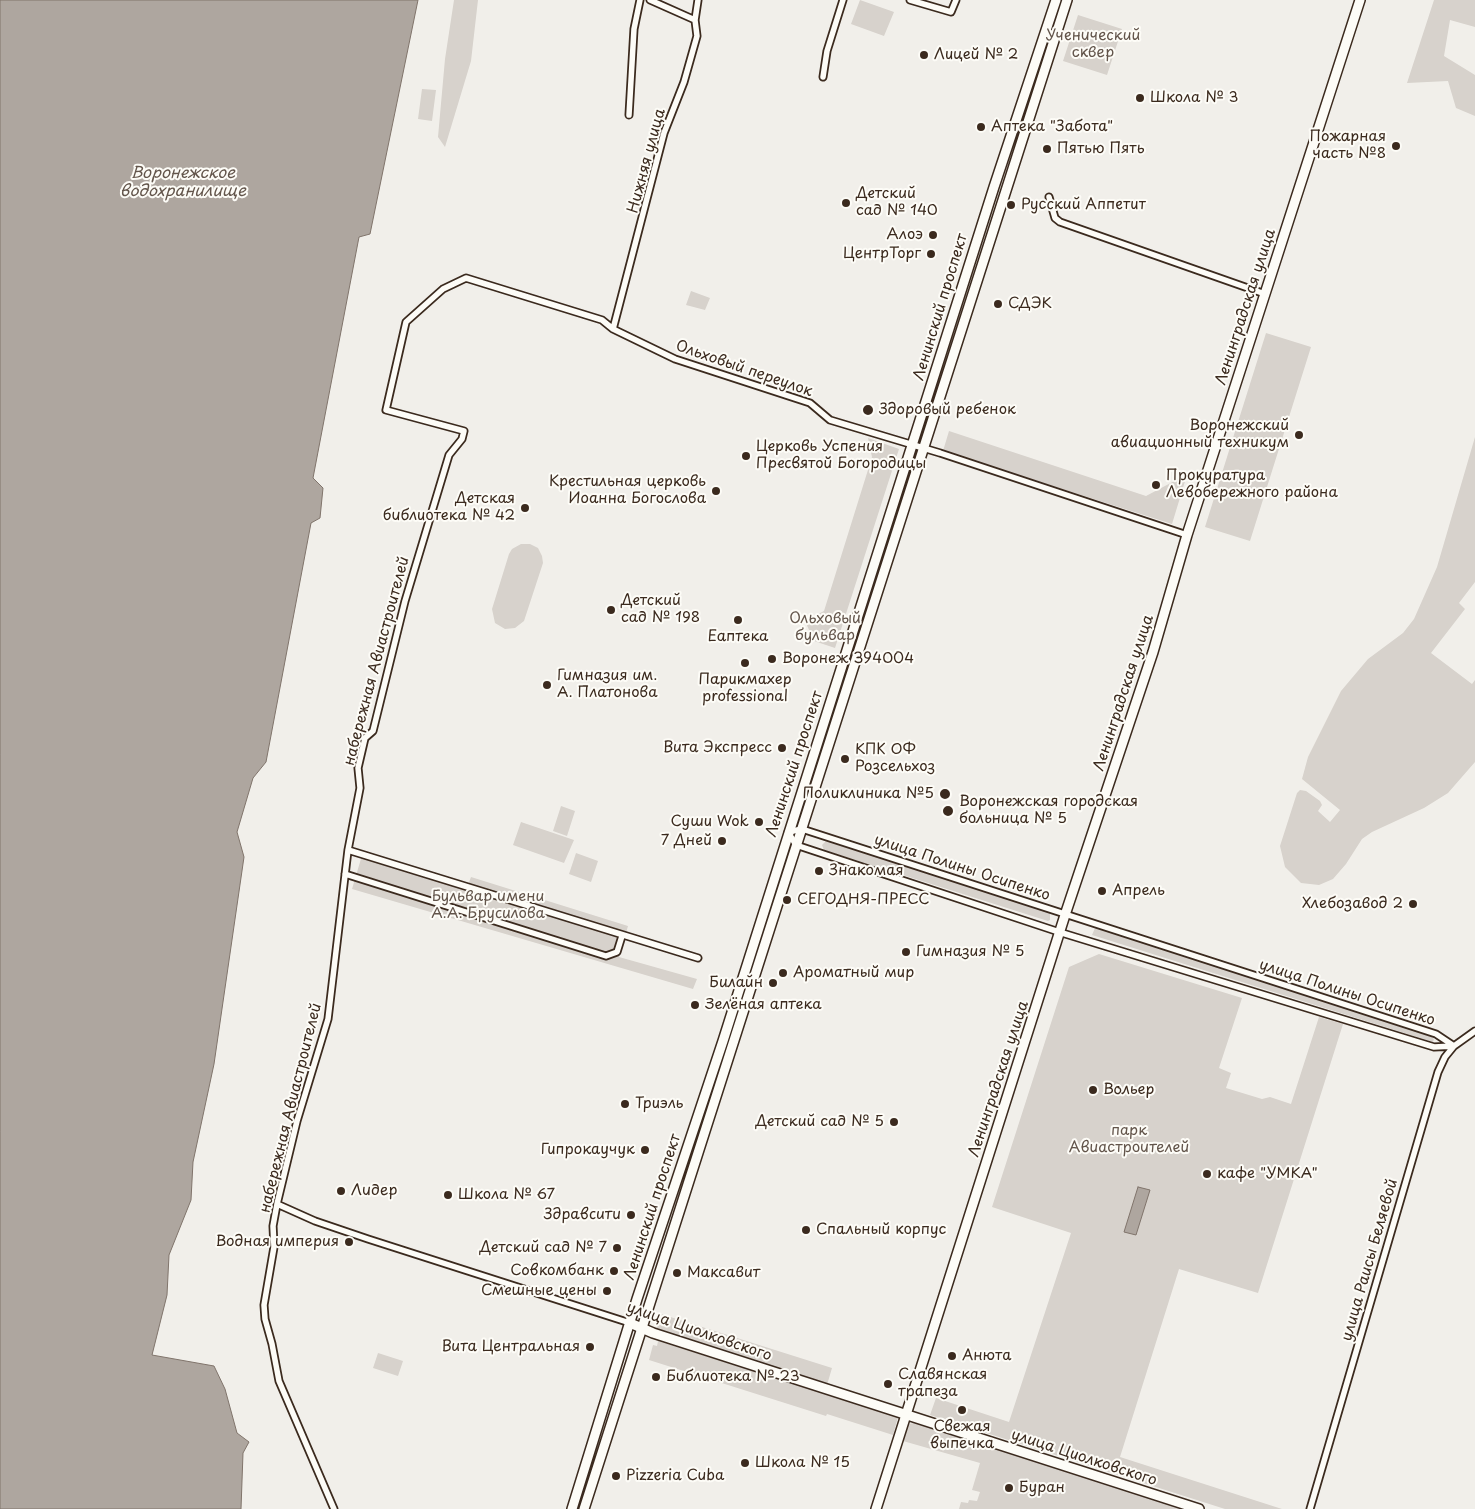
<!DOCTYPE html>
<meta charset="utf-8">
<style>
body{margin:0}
canvas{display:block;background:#f1efea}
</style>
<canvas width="1475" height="1509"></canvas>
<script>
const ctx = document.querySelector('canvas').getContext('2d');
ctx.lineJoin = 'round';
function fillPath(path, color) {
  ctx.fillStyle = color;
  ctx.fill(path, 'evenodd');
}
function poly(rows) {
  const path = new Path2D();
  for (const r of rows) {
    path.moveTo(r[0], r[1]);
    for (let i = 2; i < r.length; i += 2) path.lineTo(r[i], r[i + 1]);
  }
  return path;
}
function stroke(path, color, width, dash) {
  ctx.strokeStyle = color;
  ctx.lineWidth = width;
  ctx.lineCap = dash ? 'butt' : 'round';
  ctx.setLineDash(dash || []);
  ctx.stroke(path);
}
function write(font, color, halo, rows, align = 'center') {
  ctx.font = font + ' "Playpen Sans",sans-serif';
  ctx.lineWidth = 4;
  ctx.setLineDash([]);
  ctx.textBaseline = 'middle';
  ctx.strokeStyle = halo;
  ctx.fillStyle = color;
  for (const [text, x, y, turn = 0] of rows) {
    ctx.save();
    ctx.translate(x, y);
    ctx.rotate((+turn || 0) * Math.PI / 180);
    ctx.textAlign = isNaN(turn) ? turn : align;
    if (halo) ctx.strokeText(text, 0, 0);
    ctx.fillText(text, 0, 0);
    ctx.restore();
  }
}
fillPath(poly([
 [454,0,478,0,471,61,445,147,438,137,445,59],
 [860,0,894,12,884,36,851,24],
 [1434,0,1475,0,1475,27,1450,20,1444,56,1475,75,1475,116,1456,108,1448,81,1407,83],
 [1078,15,1122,29,1107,75,1063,61],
 [422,89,436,90,432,121,418,119],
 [691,291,710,298,705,310,686,305],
 [1266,333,1311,347,1250,541,1205,527],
 [949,431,1146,496,1182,477,1186,478,1172,524,943,451],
 [1475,437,1475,582,1459,603,1465,609,1431,653,1472,684,1475,680,1475,762,1448,793,1424,808,1372,832,1362,839,1346,864,1333,879,1319,885,1301,883,1285,867,1280,846,1297,793,1300,790,1306,791,1320,801,1322,805,1318,811,1330,822,1340,810,1302,779,1308,757,1341,691,1368,659,1403,633,1414,619,1437,567],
 [868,438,899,449,835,648,814,641,805,621,824,611,872,457],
 [521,544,530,544,538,548,542,556,543,563,524,621,515,628,505,629,495,623,492,609,509,554,512,549],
 [561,806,575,811,567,836,553,831],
 [521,822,574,840,564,863,513,845],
 [826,841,1050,913,1050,920,1048,921,824,850,822,845],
 [363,852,468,885,471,877,628,926,619,957,697,979,693,989,352,889],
 [576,853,598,861,591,882,569,874],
 [1095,928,1430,1035,1434,1039,1433,1042,1092,935],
 [1099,954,1242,998,1219,1068,1231,1073,1226,1088,1262,1099,1270,1097,1291,1104,1319,1017,1343,1024,1258,1293,1179,1269,1120,1457,1282,1509,1225,1509,930,1415,936,1398,1009,1422,1071,1233,992,1207,1069,967],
 [661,1314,832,1368,827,1385,656,1330],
 [658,1341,898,1417,893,1435,827,1414,826,1416,649,1360,653,1345,657,1346],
 [378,1353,403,1361,398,1376,373,1368],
 [914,1423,1139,1495,1183,1509,959,1509,961,1502,968,1503,969,1500,977,1501,980,1492,972,1490,980,1463,903,1441,908,1424]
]), '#d7d2cc');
const water = poly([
 [0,0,418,0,370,234,359,237,313,478,323,488,320,518,311,523,266,762,253,778,237,832,244,857,214,1064,193,1162,191,1200,169,1255,167,1295,152,1355,214,1366,225,1389,237,1433,249,1442,243,1453,241,1509,0,1509,0,0],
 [1138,1187,1150,1190,1136,1235,1124,1232,1138,1187]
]);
fillPath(water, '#aea69f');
stroke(water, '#80746b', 1);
const street = poly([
 [650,0,695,20],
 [910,0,951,12,956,0],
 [823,77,827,51,843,0],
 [629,115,634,29,640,0],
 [1049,197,1055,218,1060,222,1265,294],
 [613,329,664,133,684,82,697,36,695,20,698,0],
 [802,829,1436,1034,1454,1046,1434,1047,1059,932,796,845,788,832,802,829],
 [348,850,698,958],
 [345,874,606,956,617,952,622,936],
 [277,1204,315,1221,368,1239,630,1323],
 [334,1509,279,1381,272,1344,265,1319,264,1305,274,1247,273,1226,277,1204,297,1121,328,1019,348,850,360,788,358,768,365,738,373,731,405,601,449,455,462,439,464,431,386,410,406,322,443,289,466,278,602,320,613,329,675,359,810,403,830,420,940,453,1187,535],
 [1310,1509,1438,1072,1445,1057,1454,1046,1475,1031]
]);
const secondary = poly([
 [630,1323,653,1333,1199,1509],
 [876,1509,1065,915,1153,652,1187,535,1360,0]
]);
const primary = poly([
 [572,1509,637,1299,723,1041,994,187,1056,0],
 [584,1509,1067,0]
]);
stroke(street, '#3b2a1e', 9);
stroke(secondary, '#3b2a1e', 12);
stroke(primary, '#3b2a1e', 12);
stroke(street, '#fdfcf7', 5.5);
stroke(secondary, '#fdfcf7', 9);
stroke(primary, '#fdfcf7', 9);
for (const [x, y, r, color] of [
 [924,55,5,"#3b2a1e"],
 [1140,98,5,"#3b2a1e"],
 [981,127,5,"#3b2a1e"],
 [1396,146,5,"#3b2a1e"],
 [1047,149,5,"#3b2a1e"],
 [846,203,5,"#3b2a1e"],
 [1011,205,5,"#3b2a1e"],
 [933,235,5,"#3b2a1e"],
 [931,254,5,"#3b2a1e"],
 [998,304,5,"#3b2a1e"],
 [868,410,6,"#3b2a1e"],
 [1299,435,5,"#3b2a1e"],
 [746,456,5,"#3b2a1e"],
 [1156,485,5,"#3b2a1e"],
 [716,491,5,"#3b2a1e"],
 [525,508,5,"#3b2a1e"],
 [611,610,5,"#3b2a1e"],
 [738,620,5,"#3b2a1e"],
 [772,659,5,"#3b2a1e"],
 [745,663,5,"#3b2a1e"],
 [547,685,5,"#3b2a1e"],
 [782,748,5,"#3b2a1e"],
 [845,759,5,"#3b2a1e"],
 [945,794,6,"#3b2a1e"],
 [948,811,6,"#3b2a1e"],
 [759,822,5,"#3b2a1e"],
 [722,841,5,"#3b2a1e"],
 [819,871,5,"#3b2a1e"],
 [1102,891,5,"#3b2a1e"],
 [787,900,5,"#3b2a1e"],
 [1413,904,5,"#3b2a1e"],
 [906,952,5,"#3b2a1e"],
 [783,973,5,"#3b2a1e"],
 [773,983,5,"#3b2a1e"],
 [695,1005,5,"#3b2a1e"],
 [1093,1090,5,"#3b2a1e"],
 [625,1104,5,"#3b2a1e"],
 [894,1122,5,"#3b2a1e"],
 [645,1150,5,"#3b2a1e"],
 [1207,1174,5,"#3b2a1e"],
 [341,1191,5,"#3b2a1e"],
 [448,1195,5,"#3b2a1e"],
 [631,1215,5,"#3b2a1e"],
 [806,1230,5,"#3b2a1e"],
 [349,1242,5,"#3b2a1e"],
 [617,1248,5,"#3b2a1e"],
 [614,1271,5,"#3b2a1e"],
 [677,1273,5,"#3b2a1e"],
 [607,1291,5,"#3b2a1e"],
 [590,1347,5,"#3b2a1e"],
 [952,1356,5,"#3b2a1e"],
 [656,1377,5,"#3b2a1e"],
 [888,1384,5,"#3b2a1e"],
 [962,1410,5,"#3b2a1e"],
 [745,1463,5,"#3b2a1e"],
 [616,1476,5,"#3b2a1e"],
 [1009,1488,5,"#3b2a1e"]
]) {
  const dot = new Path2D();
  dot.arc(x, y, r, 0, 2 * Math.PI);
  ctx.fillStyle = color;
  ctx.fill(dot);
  stroke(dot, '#fdfcf7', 2);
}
write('15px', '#62544a', '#fdfcf7', [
 ["Ученический",1093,36],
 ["сквер",1093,53],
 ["Ольховый",825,619],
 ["бульвар",825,636],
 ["Бульвар имени",488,897],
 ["А.А. Брусилова",488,914],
 ["парк",1129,1131],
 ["Авиастроителей",1129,1148]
]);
write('15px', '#3b2a1e', '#fdfcf7', [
 ["Лицей № 2",934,55],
 ["Школа № 3",1150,98],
 ["Аптека \"Забота\"",991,127],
 ["Пожарная",1386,137,"right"],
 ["часть №8",1386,154,"right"],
 ["Пятью Пять",1057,149],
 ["Детский",856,194],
 ["сад № 140",856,211],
 ["Русский Аппетит",1021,205],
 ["Алоэ",923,235,"right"],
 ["ЦентрТорг",921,254,"right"],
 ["СДЭК",1008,304],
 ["Здоровый ребенок",879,410],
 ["Воронежский",1289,426,"right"],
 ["авиационный техникум",1289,443,"right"],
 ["Церковь Успения",756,447],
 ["Пресвятой Богородицы",756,464],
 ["Прокуратура",1166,476],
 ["Левобережного района",1166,493],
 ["Крестильная церковь",706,482,"right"],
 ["Иоанна Богослова",706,499,"right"],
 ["Детская",515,499,"right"],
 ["библиотека № 42",515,516,"right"],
 ["Детский",621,601],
 ["сад № 198",621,618],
 ["Еаптека",738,637,"center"],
 ["Воронеж 394004",782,659],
 ["Гимназия им.",557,676],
 ["А. Платонова",557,693],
 ["Парикмахер",745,680,"center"],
 ["professional",745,697,"center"],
 ["Вита Экспресс",772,748,"right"],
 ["КПК ОФ",855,750],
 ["Розсельхоз",855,767],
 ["Поликлиника №5",934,794,"right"],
 ["Воронежская городская",959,802],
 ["больница № 5",959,819],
 ["Суши Wok",749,822,"right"],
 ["7 Дней",712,841,"right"],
 ["Знакомая",829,871],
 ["Апрель",1112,891],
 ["СЕГОДНЯ-ПРЕСС",797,900],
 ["Хлебозавод 2",1403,904,"right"],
 ["Гимназия № 5",916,952],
 ["Ароматный мир",793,973],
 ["Билайн",763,983,"right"],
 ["Зелёная аптека",705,1005],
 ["Вольер",1103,1090],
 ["Триэль",635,1104],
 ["Детский сад № 5",884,1122,"right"],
 ["Гипрокаучук",635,1150,"right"],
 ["кафе \"УМКА\"",1217,1174],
 ["Лидер",351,1191],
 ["Школа № 67",458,1195],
 ["Здравсити",621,1215,"right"],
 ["Спальный корпус",816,1230],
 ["Водная империя",339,1242,"right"],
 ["Детский сад № 7",607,1248,"right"],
 ["Совкомбанк",604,1271,"right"],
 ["Максавит",687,1273],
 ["Смешные цены",597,1291,"right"],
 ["Вита Центральная",580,1347,"right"],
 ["Анюта",962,1356],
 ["Славянская",898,1375],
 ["трапеза",898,1392],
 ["Библиотека № 23",666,1377],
 ["Свежая",962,1427,"center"],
 ["выпечка",962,1444,"center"],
 ["Школа № 15",755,1463],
 ["Pizzeria Cuba",626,1476],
 ["Буран",1019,1488]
], 'left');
write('15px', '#3b2a1e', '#fdfcf7', [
 ["Нижняя улица",647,161,-75],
 ["Ленинский проспект",941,307,-73],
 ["Ленинградская улица",1246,307,-72],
 ["Ольховый переулок",744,369,19],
 ["набережная Авиастроителей",377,661,-75],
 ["Ленинградская улица",1124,693,-72],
 ["Ленинский проспект",795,764,-72],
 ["улица Полины Осипенко",962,868,18],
 ["улица Полины Осипенко",1347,993,18],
 ["Ленинградская улица",999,1079,-72],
 ["набережная Авиастроителей",291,1108,-76],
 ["Ленинский проспект",653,1207,-72],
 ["улица Раисы Беляевой",1370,1260,-74],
 ["улица Циолковского",699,1332,19],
 ["улица Циолковского",1084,1458,18]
]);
write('italic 16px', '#63554b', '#fdfcf7', [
 ["Воронежское",183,174],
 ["водохранилище",183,192]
]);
</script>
